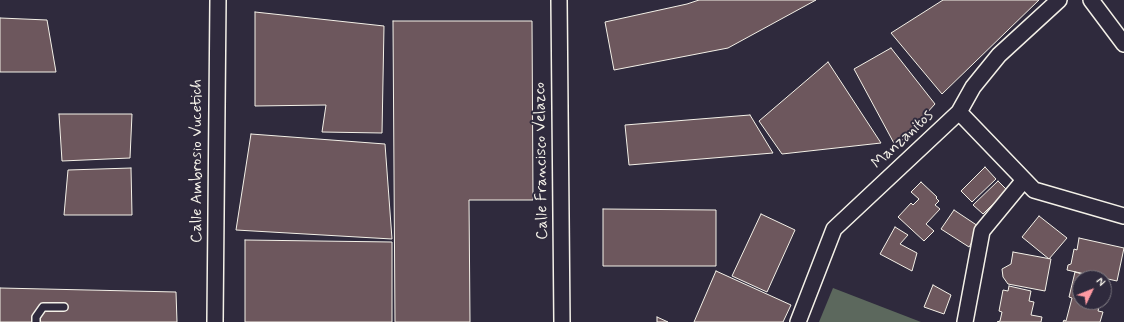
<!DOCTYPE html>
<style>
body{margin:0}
#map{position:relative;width:1124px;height:322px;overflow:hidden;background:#2f2a3d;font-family:Mynerve,sans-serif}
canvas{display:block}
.north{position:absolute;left:1072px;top:270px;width:40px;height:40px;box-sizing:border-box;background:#2f2a3d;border:1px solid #7e7a81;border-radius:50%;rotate:47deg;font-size:11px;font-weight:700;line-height:16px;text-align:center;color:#f4f1e8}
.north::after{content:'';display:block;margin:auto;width:14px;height:18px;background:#ff9aa2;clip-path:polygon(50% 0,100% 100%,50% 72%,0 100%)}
</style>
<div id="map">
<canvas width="1124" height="322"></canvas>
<div class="north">N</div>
</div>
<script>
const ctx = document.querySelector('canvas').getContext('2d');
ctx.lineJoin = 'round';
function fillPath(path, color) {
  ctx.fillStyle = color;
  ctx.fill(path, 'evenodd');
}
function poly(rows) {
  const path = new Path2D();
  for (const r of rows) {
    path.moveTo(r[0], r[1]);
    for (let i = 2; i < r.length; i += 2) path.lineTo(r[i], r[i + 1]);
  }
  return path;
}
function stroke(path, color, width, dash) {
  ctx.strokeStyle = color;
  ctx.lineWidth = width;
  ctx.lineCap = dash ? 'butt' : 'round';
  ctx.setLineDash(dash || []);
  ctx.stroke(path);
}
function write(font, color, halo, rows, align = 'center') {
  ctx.font = font + ' Mynerve,sans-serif';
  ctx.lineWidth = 4;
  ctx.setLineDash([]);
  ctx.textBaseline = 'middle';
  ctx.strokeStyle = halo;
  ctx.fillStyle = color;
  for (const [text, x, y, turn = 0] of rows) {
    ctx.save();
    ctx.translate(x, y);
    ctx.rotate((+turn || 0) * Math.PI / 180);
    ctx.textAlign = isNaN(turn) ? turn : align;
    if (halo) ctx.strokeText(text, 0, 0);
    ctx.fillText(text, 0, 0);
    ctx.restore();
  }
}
fillPath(poly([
 [833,288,921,322,819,322]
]), '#5c685d');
const building = poly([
 [699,0,816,0,728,48,614,70,605,22,687,4,699,0],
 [943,0,1039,0,942,94,891,33,943,0],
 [255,12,384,26,382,133,322,132,326,105,255,106,255,12],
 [0,18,47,20,56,72,0,72,0,18],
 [393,21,532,21,533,200,469,200,470,322,395,322,393,21],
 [891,48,935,104,896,147,854,69,891,48],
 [828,62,881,143,782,154,759,121,828,62],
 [59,114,132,114,130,158,62,161,59,114],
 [750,115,773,153,629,165,625,125,750,115],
 [251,134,385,144,392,239,236,230,251,134],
 [985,167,996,179,972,202,961,191,985,167],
 [131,168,132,215,64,215,68,170,131,168],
 [998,181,1007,190,983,214,973,205,998,181],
 [921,182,937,197,936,198,939,201,935,205,940,209,926,224,934,231,924,241,898,217,911,203,913,205,919,199,911,192,921,182],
 [603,209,716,210,716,266,603,266,603,209],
 [954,210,981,228,969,247,941,229,954,210],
 [761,214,795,230,767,292,732,276,761,214],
 [1039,216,1067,238,1049,259,1022,237,1039,216],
 [895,227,908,235,900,244,917,253,912,271,880,254,895,227],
 [1079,238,1124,248,1117,281,1067,270,1068,265,1071,264,1074,249,1077,250,1079,238],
 [245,240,392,242,392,322,245,322,245,240],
 [1013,252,1051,259,1045,291,1008,284,1003,277,1002,269,1011,264,1013,252],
 [716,271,791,305,783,322,694,322,716,271],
 [1075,272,1096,278,1080,278,1080,302,1100,302,1098,311,1103,312,1100,322,1063,322,1064,320,1066,321,1072,298,1069,297,1075,272],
 [933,285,951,295,944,314,924,307,933,285],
 [1009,286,1031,291,1029,301,1034,302,1031,315,1042,317,1041,322,997,322,1000,321,1002,312,999,311,1003,290,1008,291,1009,286],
 [0,288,176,292,177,322,0,322,0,288],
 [657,317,668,322,657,322,657,317]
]);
fillPath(building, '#6d575d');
stroke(building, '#f4f1e8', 1);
const lane = poly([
 [36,322,36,317,43,307,64,307]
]);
const street = poly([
 [559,0,562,322],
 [1091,0,1124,44],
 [959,112,1034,190,1124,216],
 [215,322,218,0],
 [798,322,834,229,959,112,973,87,999,55,1059,0],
 [965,322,982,231,1024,180]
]);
stroke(lane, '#f4f1e8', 10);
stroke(street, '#f4f1e8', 18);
stroke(lane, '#2f2a3d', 7);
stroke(street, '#2f2a3d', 15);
write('16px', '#f4f1e8', '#2f2a3d', [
 ["Manzanitos",903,140,-43],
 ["Calle Ambrosio Vucetich",198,161,-90],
 ["Calle Francisco Velazco",542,161,-91]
]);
</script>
